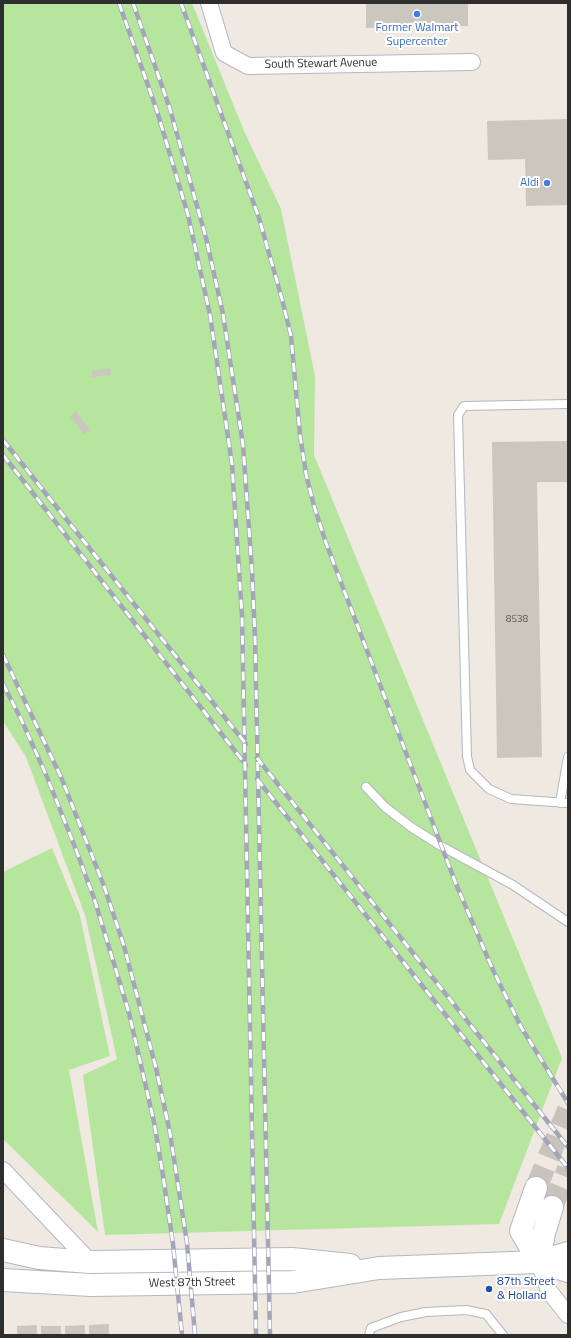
<!DOCTYPE html>
<style>
body{margin:0}
#map{position:relative;width:571px;height:1338px;overflow:hidden;background:#efe9e1;font-family:"Titillium Web",sans-serif}
canvas{display:block}
.frame{position:absolute;inset:0;border:4px solid #2e2e2e;pointer-events:none}
</style>
<div id="map">
<canvas width="571" height="1338"></canvas>
<div class="frame"></div>
</div>
<script>
const ctx = document.querySelector('canvas').getContext('2d');
ctx.lineJoin = 'round';
function fillPath(path, color) {
  ctx.fillStyle = color;
  ctx.fill(path, 'evenodd');
}
function poly(rows) {
  const path = new Path2D();
  for (const r of rows) {
    path.moveTo(r[0], r[1]);
    for (let i = 2; i < r.length; i += 2) path.lineTo(r[i], r[i + 1]);
  }
  return path;
}
function stroke(path, color, width, dash) {
  ctx.strokeStyle = color;
  ctx.lineWidth = width;
  ctx.lineCap = dash ? 'butt' : 'round';
  ctx.setLineDash(dash || []);
  ctx.stroke(path);
}
function write(font, color, halo, rows, align = 'center') {
  ctx.font = font + ' "Titillium Web",sans-serif';
  ctx.lineWidth = 4;
  ctx.setLineDash([]);
  ctx.textBaseline = 'middle';
  ctx.strokeStyle = halo;
  ctx.fillStyle = color;
  for (const [text, x, y, turn = 0] of rows) {
    ctx.save();
    ctx.translate(x, y);
    ctx.rotate((+turn || 0) * Math.PI / 180);
    ctx.textAlign = isNaN(turn) ? turn : align;
    if (halo) ctx.strokeText(text, 0, 0);
    ctx.fillText(text, 0, 0);
    ctx.restore();
  }
}
fillPath(poly([
 [3,3,192,3,244,131,281,209,315,376,314,455,562,1058,499,1224,105,1235,83,1075,117,1059,85,915,26,757,3,721],
 [52,848,80,916,110,1056,69,1070,98,1232,3,1139,3,872]
]), '#b6e59e');
fillPath(poly([
 [366,3,468,3,468,26,366,28],
 [568,119,568,205,526,206,525,159,488,160,487,121],
 [110,368,111,375,92,377,92,371],
 [76,411,90,430,84,434,70,416],
 [568,441,568,482,537,482,542,757,497,758,492,442],
 [109,1324,109,1335,89,1335,89,1325],
 [37,1325,37,1335,17,1335,17,1326],
 [85,1325,85,1335,65,1335,65,1326],
 [41,1326,61,1326,61,1335,41,1335]
]), '#cbc7bf');
stroke(poly([
 [536,1188,568,1110],
 [552,1207,568,1169]
]), '#c8c4bd', 22, [22, 11]);
const lane = poly([
 [568,404,464,406,458,415,467,756,470,770,489,789,511,799,568,803],
 [366,787,385,807,411,827,441,846,513,885,568,922],
 [560,803,568,757],
 [369,1335,371,1328,401,1317,426,1312,466,1310,486,1314,503,1335]
]);
const street = poly([
 [209,3,224,53,248,66,472,62],
 [3,1170,90,1262],
 [539,1262,549,1291,568,1315]
]);
const secondary = poly([
 [536,1188,521,1231,539,1262],
 [3,1250,39,1258,90,1262,292,1259,350,1265],
 [539,1262,544,1233,552,1207],
 [539,1262,568,1271],
 [3,1280,91,1285,293,1282,379,1268,539,1262,568,1253]
]);
stroke(lane, '#b4b7c1', 10);
stroke(street, '#b4b7c1', 18);
stroke(secondary, '#b4b7c1', 24);
stroke(lane, '#fff', 8);
stroke(street, '#fff', 16);
stroke(secondary, '#fff', 22);
const rail = poly([
 [119,3,157,111,188,215,210,315,232,464,242,616,256,1335],
 [133,3,170,109,206,238,223,314,243,445,252,571,255,638,270,1335],
 [181,3,259,218,282,299,291,336,300,435,306,474,314,506,326,543,456,884,493,970,521,1027,568,1103],
 [3,440,246,744],
 [3,455,246,765],
 [3,655,61,777,104,886,124,946,156,1068,170,1133,187,1243,195,1335],
 [3,684,21,719,47,777,75,847,94,898,129,1013,154,1122,162,1169,173,1244,182,1335],
 [257,758,568,1147],
 [257,779,568,1168]
]);
stroke(rail, '#a3a6b8', 4.5);
stroke(rail, '#fff', 3, [9]);
for (const [x, y, r, color] of [
 [417,14,4,"#3f7fe0"],
 [547,183,4,"#3f7fe0"],
 [489,1289,4,"#1a4fb4"]
]) {
  const dot = new Path2D();
  dot.arc(x, y, r, 0, 2 * Math.PI);
  ctx.fillStyle = color;
  ctx.fill(dot);
  stroke(dot, '#fff', 1.5);
}
write('10px', '#555452', null, [
 ["8538",517,620]
]);
write('12px', '#366cbe', '#fff', [
 ["Former Walmart",417,28],
 ["Supercenter",417,42],
 ["Aldi",539,183,"right"]
]);
write('12px', '#2e2e2e', '#fff', [
 ["South Stewart Avenue",321,64,-1],
 ["West 87th Street",192,1283,-1]
]);
write('12px', '#164399', '#fff', [
 ["87th Street",497,1282],
 ["& Holland",497,1296]
], 'left');
</script>
